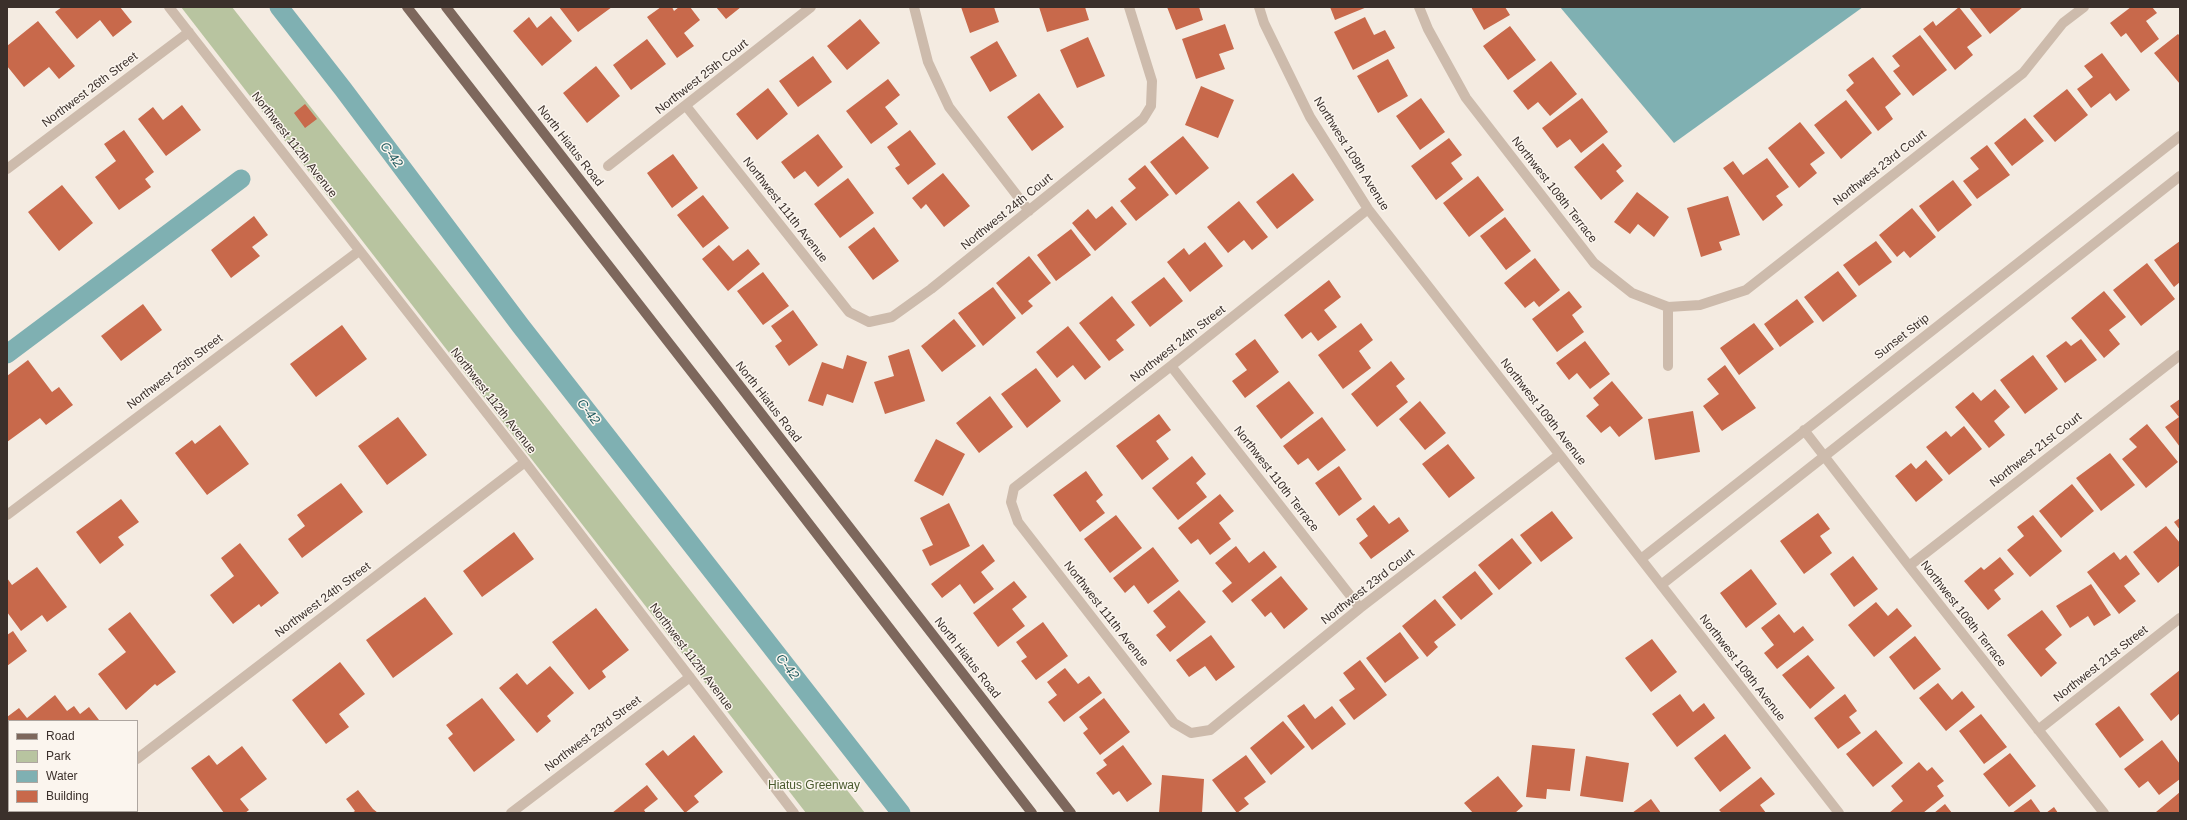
<!DOCTYPE html>
<style>
body{margin:0}
#map{position:relative;width:2187px;height:820px;overflow:hidden;background:#f4ebe1;font-family:Arial,sans-serif}
canvas{display:block}
.frame{position:absolute;inset:0;border:8px solid #3b302b;pointer-events:none}
.legend{position:absolute;left:8px;top:720px;width:130px;height:92px;box-sizing:border-box;background:#fbf5ee;border:1px solid #aea6a0;margin:0;padding:5px 7px;list-style:none;font-size:12px;color:#3b302b}
.legend li{display:flex;align-items:center;gap:8px;height:20px}
.legend b{width:20px;border:1px solid #aea6a0}
</style>
<div id="map">
<canvas width="2187" height="820"></canvas>
<div class="frame"></div>
<ul class="legend">
<li><b style="height:5px;background:#7d675c"></b>Road</li>
<li><b style="height:11px;background:#b8c4a0"></b>Park</li>
<li><b style="height:11px;background:#7fb0b2"></b>Water</li>
<li><b style="height:11px;background:#c8694b"></b>Building</li>
</ul>
</div>
<script>
const ctx = document.querySelector('canvas').getContext('2d');
ctx.lineJoin = 'round';
function fillPath(path, color) {
  ctx.fillStyle = color;
  ctx.fill(path, 'evenodd');
}
function poly(rows) {
  const path = new Path2D();
  for (const r of rows) {
    path.moveTo(r[0], r[1]);
    for (let i = 2; i < r.length; i += 2) path.lineTo(r[i], r[i + 1]);
  }
  return path;
}
function stroke(path, color, width, dash) {
  ctx.strokeStyle = color;
  ctx.lineWidth = width;
  ctx.lineCap = dash ? 'butt' : 'round';
  ctx.setLineDash(dash || []);
  ctx.stroke(path);
}
function write(font, color, halo, rows, align = 'center') {
  ctx.font = font + ' Arial,sans-serif';
  ctx.lineWidth = 3;
  ctx.setLineDash([]);
  ctx.textBaseline = 'middle';
  ctx.strokeStyle = halo;
  ctx.fillStyle = color;
  for (const [text, x, y, turn = 0] of rows) {
    ctx.save();
    ctx.translate(x, y);
    ctx.rotate((+turn || 0) * Math.PI / 180);
    ctx.textAlign = isNaN(turn) ? turn : align;
    if (halo) ctx.strokeText(text, 0, 0);
    ctx.fillText(text, 0, 0);
    ctx.restore();
  }
}
fillPath(poly([
 [181,7,232,7,865,813,806,813]
]), '#b8c4a0');
fillPath(poly([
 [1560,7,1863,7,1674,143]
]), '#7fb0b2');
stroke(poly([
 [279,7,343,89,520,325,901,813],
 [7,354,241,179]
]), '#7fb0b2', 19);
fillPath(poly([
 [62,7,120,7,132,22,113,37,100,20,77,39,55,12],
 [559,7,612,7,578,32],
 [661,7,672,7,674,11,679,7,690,7,700,20,684,33,694,46,677,58,647,17],
 [716,7,741,7,726,19],
 [961,7,994,7,999,22,970,33],
 [1039,7,1085,7,1089,20,1047,32],
 [1167,7,1199,7,1203,20,1176,30],
 [1330,7,1367,7,1335,20],
 [1471,7,1505,7,1510,15,1484,30],
 [1959,7,1982,36,1967,47,1973,55,1955,70,1923,29,1933,21,1936,26],
 [1969,7,2023,7,1990,34],
 [2131,7,2152,7,2157,13,2146,21,2159,39,2141,53,2126,33,2121,37,2110,23],
 [551,16,572,41,542,66,513,31,529,17,537,28],
 [1365,17,1374,35,1385,30,1395,48,1353,70,1334,32],
 [860,19,880,43,847,70,827,46],
 [38,21,75,66,59,79,49,67,24,87,7,66,7,46],
 [1225,24,1234,49,1219,54,1225,69,1196,79,1182,39],
 [1510,26,1536,60,1508,80,1483,46],
 [2178,34,2180,36,2180,84,2154,53],
 [1920,35,1947,70,1913,96,1893,71,1900,66,1892,56],
 [1088,37,1105,76,1077,88,1060,50],
 [647,39,666,64,631,90,613,65],
 [997,41,1017,76,990,92,970,57],
 [2102,53,2130,90,2116,101,2110,93,2091,108,2077,89,2093,77,2084,66],
 [813,56,832,82,798,107,779,81],
 [1873,57,1901,94,1885,107,1893,119,1878,131,1846,90,1854,83,1848,75],
 [1388,59,1408,96,1378,113,1357,76],
 [1551,61,1577,94,1550,116,1538,102,1528,110,1513,91],
 [596,66,620,96,587,123,563,93],
 [888,79,900,95,885,107,898,124,871,144,846,111],
 [1201,86,1234,100,1218,138,1185,125],
 [768,88,788,114,757,140,736,114],
 [2067,89,2088,115,2055,142,2033,116],
 [1039,93,1064,127,1032,151,1007,117],
 [1421,98,1445,132,1420,150,1396,116],
 [1582,98,1608,132,1581,153,1570,139,1557,148,1542,128],
 [1846,100,1872,133,1841,159,1814,125],
 [305,104,317,119,305,128,294,113],
 [182,105,201,130,166,156,138,119,153,107,163,120],
 [2025,118,2044,141,2012,166,1994,143],
 [1800,122,1825,153,1810,164,1817,173,1799,188,1768,148],
 [124,130,154,172,145,179,151,187,119,210,95,177,116,161,104,144],
 [910,130,936,164,908,185,895,168,900,165,887,147],
 [818,134,843,167,818,187,805,171,794,179,781,162],
 [1183,136,1209,168,1176,195,1150,162],
 [1449,138,1462,155,1451,163,1463,179,1436,200,1411,166],
 [1603,143,1622,166,1616,171,1624,181,1601,200,1574,167],
 [1987,145,2010,175,1977,199,1963,181,1979,169,1970,158],
 [673,154,698,188,672,208,647,173],
 [1767,158,1789,187,1776,196,1783,205,1763,221,1723,168,1733,161,1743,175],
 [1145,165,1169,195,1136,221,1120,201,1136,188,1128,179],
 [943,173,970,206,944,227,926,204,921,209,912,198],
 [1293,173,1314,200,1277,229,1256,202],
 [1478,176,1504,210,1469,237,1443,203],
 [848,178,874,213,840,238,814,204],
 [1953,180,1972,205,1938,232,1919,206],
 [62,185,93,223,59,251,28,212],
 [1637,192,1669,217,1654,237,1638,224,1630,234,1614,222],
 [703,195,729,228,703,248,677,215],
 [1728,196,1740,235,1719,242,1722,250,1701,257,1687,208],
 [1239,201,1268,237,1252,250,1244,240,1228,253,1207,227],
 [1112,206,1127,224,1095,251,1072,223,1088,209,1096,219],
 [1912,208,1936,237,1910,258,1904,251,1897,257,1879,235],
 [254,216,268,235,252,247,260,256,231,278,211,250],
 [1505,217,1531,251,1506,270,1480,236],
 [874,227,899,261,873,280,848,247],
 [1071,229,1091,255,1056,281,1037,255],
 [1876,241,1892,262,1859,286,1843,265],
 [2180,241,2180,282,2174,287,2154,260],
 [1205,242,1223,266,1190,292,1167,262,1184,248,1189,255],
 [719,245,733,261,748,249,760,264,728,291,702,259],
 [1029,256,1051,283,1028,301,1033,306,1022,315,996,283],
 [1535,258,1560,290,1539,307,1534,301,1525,308,1504,283],
 [2147,263,2175,299,2141,326,2113,290],
 [1838,271,1857,296,1823,322,1804,297],
 [763,272,789,306,763,325,737,291],
 [1164,277,1183,301,1150,327,1131,302],
 [1329,280,1341,297,1324,310,1337,327,1318,341,1311,332,1302,339,1284,315],
 [993,287,1016,318,983,346,958,313],
 [1569,291,1582,307,1572,315,1584,332,1557,352,1532,319],
 [2104,291,2126,317,2109,330,2120,344,2104,358,2071,318],
 [1112,296,1135,325,1116,340,1124,350,1109,361,1079,323],
 [1797,299,1814,322,1780,347,1764,324],
 [143,304,162,330,121,361,101,336],
 [793,310,818,345,789,366,775,346,782,341,771,326],
 [954,319,976,346,942,372,921,346],
 [1361,323,1373,340,1359,351,1371,368,1343,389,1318,355],
 [1754,323,1774,349,1739,375,1720,348],
 [342,325,367,359,316,397,290,364],
 [1068,326,1101,367,1085,380,1073,365,1057,378,1036,352],
 [1255,339,1279,372,1245,398,1232,381,1247,370,1235,354],
 [2081,339,2097,360,2065,383,2046,356,2066,341,2071,346],
 [1585,341,1610,374,1590,389,1577,373,1569,380,1556,363],
 [909,349,925,401,885,414,874,382,894,376,888,356],
 [847,355,867,362,853,403,827,394,823,406,808,401,822,362,843,369],
 [2033,355,2058,389,2025,414,2000,380],
 [28,360,52,392,59,387,73,405,46,425,40,418,7,442,7,376],
 [1391,361,1405,379,1396,386,1408,402,1377,427,1351,394],
 [1725,365,1756,408,1722,431,1703,406,1719,394,1707,379],
 [1036,368,1061,401,1027,428,1001,394],
 [1289,381,1314,413,1281,439,1256,406],
 [1612,381,1643,418,1619,437,1610,426,1601,433,1586,416,1599,405,1593,398],
 [1995,389,2010,407,1994,421,2005,435,1989,448,1955,407,1973,392,1981,401],
 [990,396,1013,427,979,453,956,423],
 [2180,399,2180,447,2165,427,2179,417,2170,406],
 [1420,401,1446,433,1425,450,1399,419],
 [1693,411,1700,452,1655,460,1648,419],
 [1159,414,1171,430,1156,441,1169,459,1142,480,1116,446],
 [398,417,427,455,387,485,358,446],
 [1322,417,1346,450,1318,471,1308,458,1298,465,1283,446],
 [2147,424,2178,462,2146,488,2122,459,2137,447,2129,439],
 [220,425,249,464,207,495,175,453,192,440,195,444],
 [1964,426,1982,449,1949,475,1926,447,1946,431,1951,437],
 [936,439,965,454,943,496,914,481],
 [1448,444,1475,478,1449,498,1422,464],
 [2110,453,2135,485,2101,511,2076,478],
 [1192,456,1206,474,1196,483,1207,497,1178,520,1152,488],
 [1926,460,1943,480,1916,502,1895,476,1911,463,1916,469],
 [1339,466,1362,499,1339,516,1315,483],
 [1086,471,1103,495,1096,501,1105,513,1080,532,1053,495],
 [341,483,363,512,302,558,288,539,305,526,297,515],
 [2072,484,2094,511,2061,538,2039,511],
 [1220,494,1234,511,1219,523,1231,539,1210,555,1198,539,1191,544,1178,528],
 [121,499,139,522,118,537,124,545,100,564,76,532],
 [949,503,970,546,930,566,922,550,933,545,920,518],
 [1374,505,1389,524,1399,517,1409,531,1371,559,1359,543,1368,536,1356,519],
 [1552,511,1573,538,1541,562,1520,535],
 [1818,513,1830,529,1820,536,1832,553,1804,574,1780,541],
 [1116,515,1142,548,1110,573,1084,539],
 [2033,515,2062,551,2030,577,2007,550,2024,536,2017,527],
 [2180,518,2180,530,2174,522],
 [2166,526,2180,543,2180,565,2158,583,2133,552],
 [514,532,534,559,482,597,463,571],
 [1512,538,1532,563,1499,590,1478,565],
 [240,543,279,593,261,607,259,604,233,624,210,595,234,576,221,558],
 [983,544,995,561,981,572,994,589,974,604,960,584,942,598,931,584],
 [1236,546,1249,563,1264,551,1277,567,1232,603,1222,591,1232,583,1215,563],
 [1153,547,1179,581,1148,604,1134,585,1125,593,1113,578],
 [2114,552,2120,560,2126,555,2140,574,2124,586,2136,601,2119,614,2087,572],
 [1853,556,1878,589,1854,607,1830,574],
 [2000,557,2014,574,1994,590,2001,599,1988,610,1964,581,1981,567,1984,570],
 [37,567,67,607,47,622,42,615,21,631,7,612,7,578,12,585],
 [1751,569,1777,604,1746,628,1720,593],
 [1475,571,1493,594,1461,620,1442,597],
 [1281,576,1308,609,1284,629,1271,612,1265,617,1251,600],
 [1014,581,1027,597,1012,609,1025,626,998,647,973,613],
 [2091,584,2111,615,2094,626,2088,616,2070,628,2056,606],
 [1179,590,1206,622,1170,652,1156,635,1166,627,1153,611],
 [425,597,453,634,393,678,366,640],
 [1435,599,1456,625,1434,642,1438,647,1427,657,1402,626],
 [1876,602,1888,616,1897,608,1912,626,1874,657,1848,625],
 [596,608,629,650,602,671,606,677,589,690,552,642],
 [2042,610,2062,635,2045,649,2057,663,2041,677,2007,635],
 [130,612,176,672,157,686,155,684,126,710,98,674,126,652,108,629],
 [1779,614,1794,633,1803,626,1814,640,1777,669,1764,653,1774,645,1761,628],
 [1043,622,1068,656,1036,680,1021,661,1027,657,1016,642],
 [13,631,27,651,7,666,7,635],
 [1400,632,1419,658,1385,683,1366,658],
 [1211,635,1235,667,1216,681,1205,666,1189,677,1176,660],
 [1915,636,1941,669,1914,690,1889,657],
 [1652,639,1677,672,1651,692,1625,658],
 [1808,655,1835,688,1810,709,1782,675],
 [1360,660,1387,695,1354,720,1339,700,1355,689,1343,673],
 [340,662,365,694,339,714,349,727,326,744,292,700],
 [550,666,574,693,547,716,551,721,537,733,499,688,517,673,527,685],
 [1065,668,1078,684,1089,676,1102,693,1064,722,1048,702,1057,695,1047,682],
 [2180,670,2180,713,2171,721,2150,694],
 [1938,683,1952,700,1962,691,1975,707,1946,731,1919,698],
 [1680,694,1693,712,1704,703,1715,718,1677,747,1652,714],
 [1845,694,1857,711,1849,717,1861,733,1838,749,1814,718],
 [55,695,67,711,74,706,80,714,89,707,99,720,9,721,9,729,7,727,7,717,19,708,27,718],
 [482,698,515,740,474,772,448,738,453,734,446,725],
 [1104,698,1130,732,1100,755,1083,733,1088,729,1079,717],
 [1304,704,1315,719,1332,706,1346,724,1312,750,1287,716],
 [2119,706,2144,740,2120,758,2095,724],
 [1981,714,2007,747,1984,764,1959,731],
 [1283,721,1305,747,1271,775,1250,748],
 [1876,730,1903,763,1873,787,1846,754],
 [1725,734,1751,768,1720,792,1694,758],
 [694,735,723,772,694,796,699,802,685,813,645,764,663,750,668,756],
 [2162,740,2180,764,2180,779,2159,795,2148,781,2139,788,2124,769],
 [1123,745,1152,784,1127,802,1119,791,1113,795,1096,773,1107,765,1103,760],
 [1532,745,1575,749,1570,791,1547,789,1546,799,1526,797],
 [242,746,267,779,240,799,249,810,245,813,224,813,191,768,209,755,217,765],
 [2010,753,2036,786,2009,807,1983,774],
 [1246,755,1266,782,1244,798,1249,804,1237,813,1212,780],
 [1586,756,1629,763,1623,802,1580,796],
 [1919,762,1927,771,1932,767,1944,781,1937,786,1944,796,1923,813,1889,813,1903,801,1891,786],
 [1162,775,1204,779,1202,813,1159,813],
 [1498,776,1523,806,1515,813,1473,813,1464,803],
 [1761,777,1775,794,1760,805,1766,813,1722,813,1719,810],
 [647,785,658,799,644,810,646,813,612,813],
 [358,790,373,809,378,813,352,813,355,811,346,799],
 [2180,792,2180,813,2157,813,2156,812],
 [1651,799,1661,813,1632,813],
 [2031,799,2041,813,2012,813],
 [1945,804,1952,813,1934,813],
 [2054,807,2058,813,2046,813]
]), '#c8694b');
stroke(poly([
 [169,7,525,462,794,813],
 [914,7,928,62,949,107,1029,211],
 [1259,7,1264,23,1310,117,1368,209,1839,813],
 [1419,7,1428,29,1466,98,1594,263,1632,293,1668,307,1668,366],
 [686,106,849,312,869,322,892,317,931,289,1143,119,1151,106,1152,81,1129,7],
 [608,166,811,7],
 [7,169,189,32],
 [1368,209,1171,366,1014,488,1011,502,1018,522,1174,723,1191,733,1210,730,1360,608,1559,455],
 [1668,307,1700,305,1746,290,2023,73,2063,23,2084,7],
 [1171,366,1360,608],
 [1804,430,1909,566,2104,813],
 [7,515,359,251],
 [1641,559,2180,136],
 [1909,566,2180,355],
 [1661,585,2180,176],
 [2038,730,2180,618],
 [137,759,525,462],
 [66,813,68,811],
 [511,813,690,677]
]), '#cdbbac', 10);
stroke(poly([
 [407,7,715,402,1032,813],
 [446,7,1071,813]
]), '#7d675c', 10);
write('12px', '#3b302b', '#fbf5ee', [
 ["Northwest 25th Court",702,77,-38],
 ["Northwest 26th Street",90,90,-37],
 ["Northwest 112th Avenue",294,145,52],
 ["North Hiatus Road",570,146,52],
 ["Northwest 109th Avenue",1351,154,58],
 ["Northwest 23rd Court",1880,168,-38],
 ["Northwest 108th Terrace",1554,190,52],
 ["Northwest 111th Avenue",785,210,52],
 ["Northwest 24th Court",1007,212,-39],
 ["Sunset Strip",1902,337,-38],
 ["Northwest 24th Street",1178,344,-38],
 ["Northwest 25th Street",175,372,-37],
 ["Northwest 112th Avenue",493,401,52],
 ["North Hiatus Road",768,402,52],
 ["Northwest 109th Avenue",1543,412,52],
 ["Northwest 21st Court",2036,450,-38],
 ["Northwest 110th Terrace",1276,479,52],
 ["Northwest 23rd Court",1368,587,-38],
 ["Northwest 24th Street",323,600,-37],
 ["Northwest 111th Avenue",1106,614,52],
 ["Northwest 108th Terrace",1963,614,52],
 ["Northwest 112th Avenue",691,657,53],
 ["North Hiatus Road",967,658,52],
 ["Northwest 21st Street",2101,664,-38],
 ["Northwest 109th Avenue",1742,668,52],
 ["Northwest 23rd Street",593,734,-37]
]);
write('12px', '#4a5a2e', '#fbf5ee', [
 ["Hiatus Greenway",814,786]
]);
write('italic 13px', '#1f5a5e', '#fbf5ee', [
 ["C-42",391,155,53],
 ["C-42",588,412,52],
 ["C-42",787,667,52]
]);
</script>
